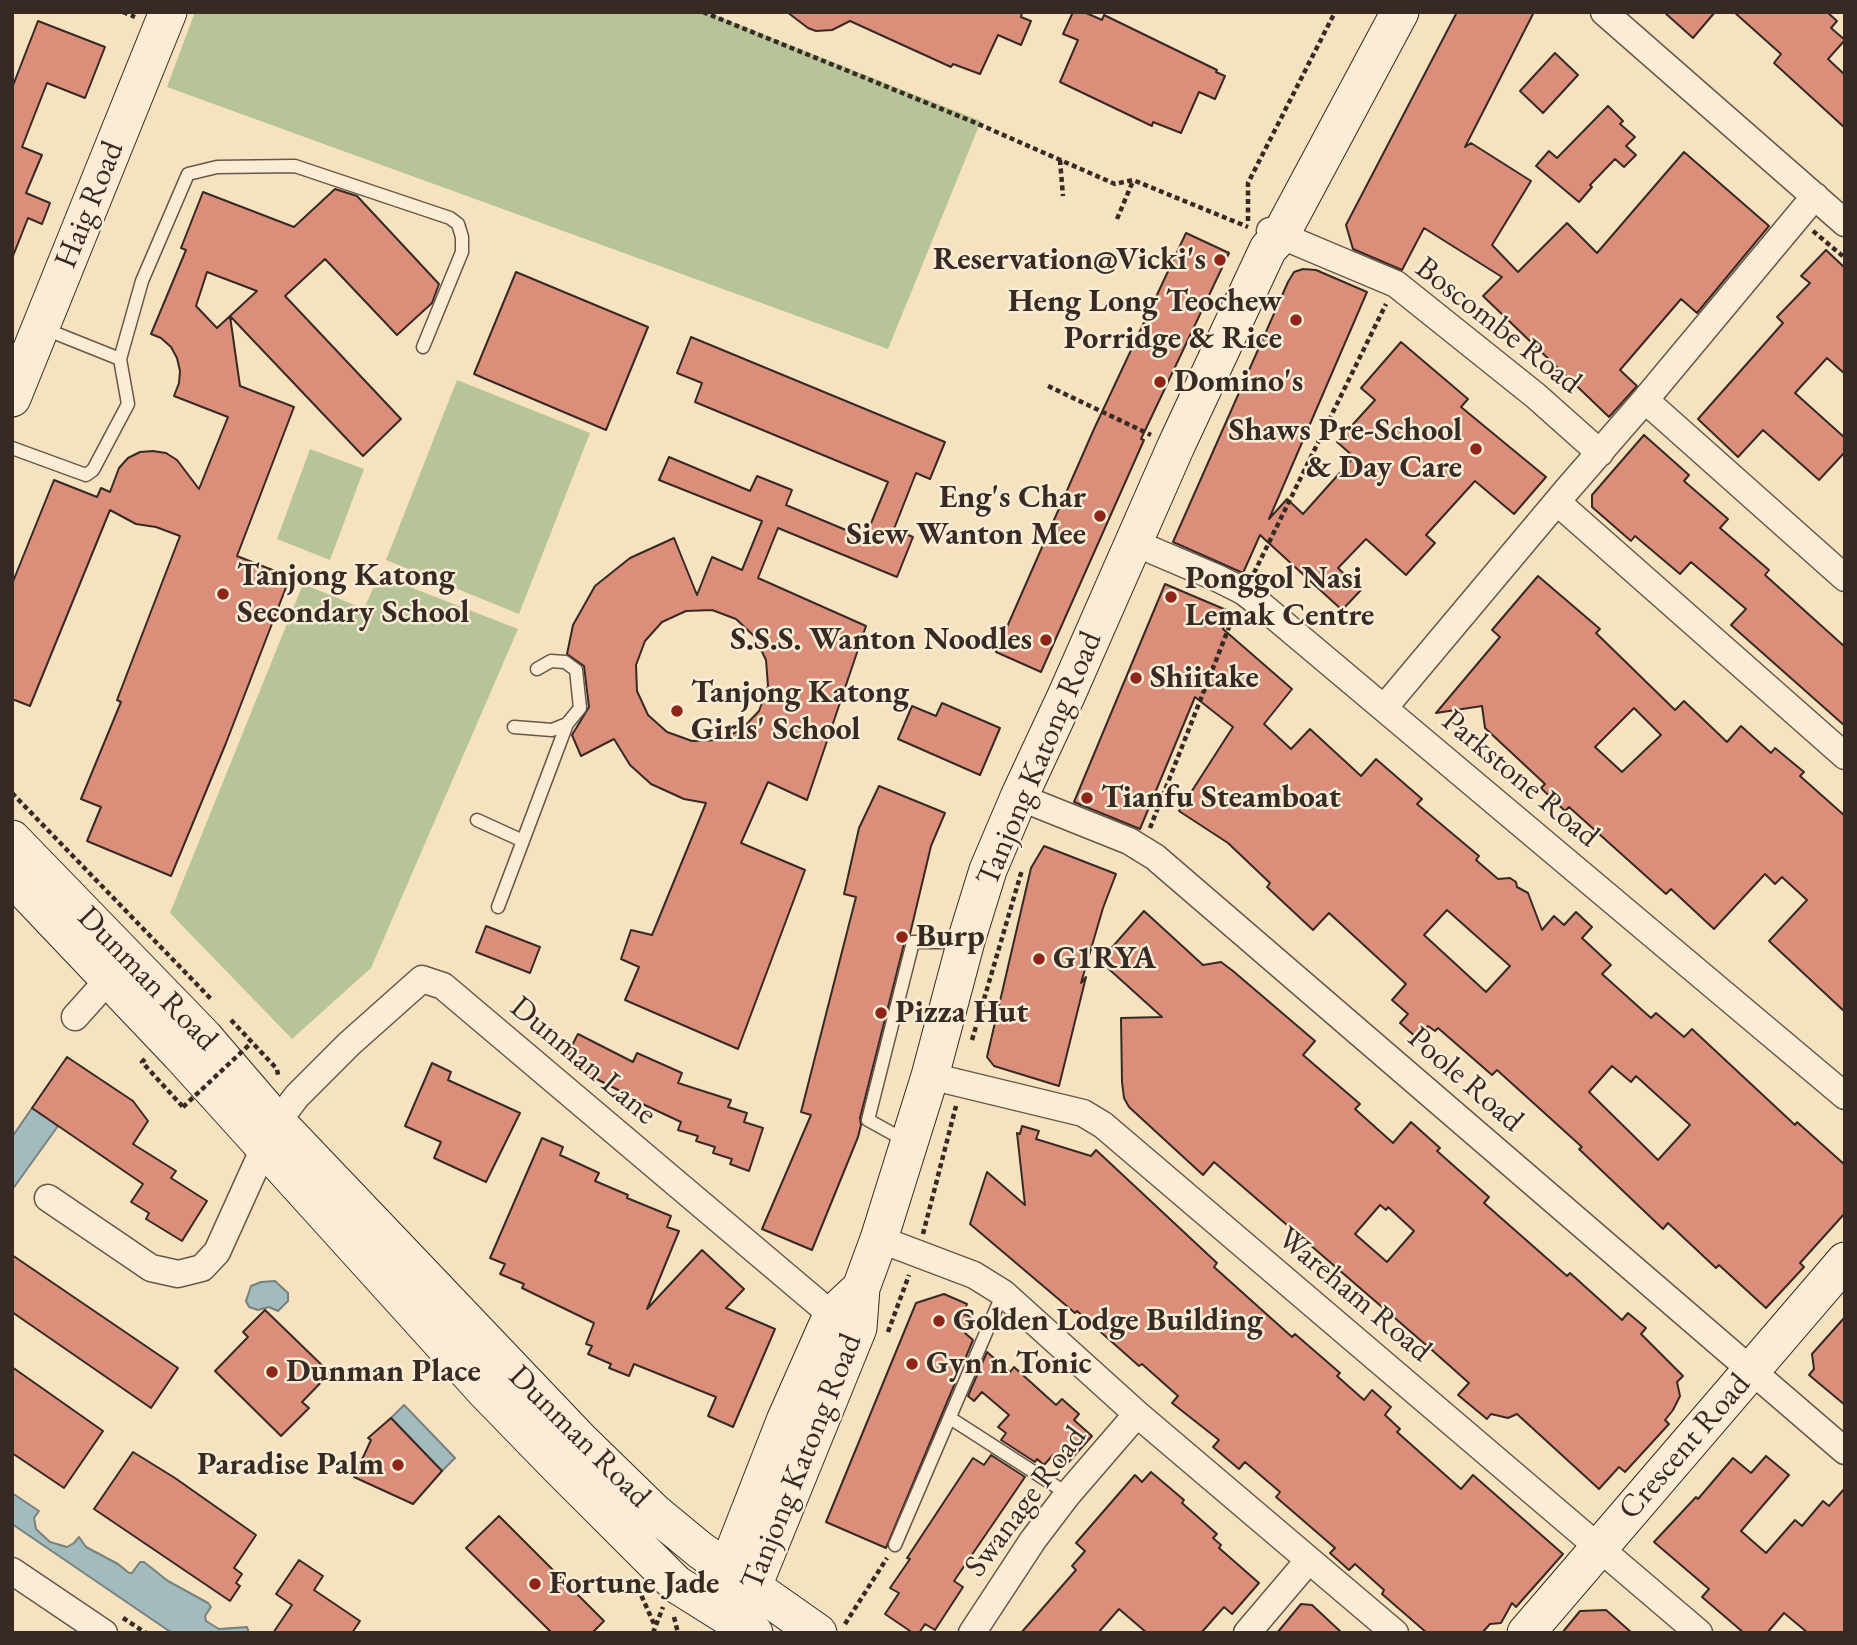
<!DOCTYPE html>
<style>
body{margin:0}
#map{position:relative;width:1857px;height:1645px;overflow:hidden;background:#f7e2bf;font-family:"EB Garamond",serif}
canvas{display:block}
.frame{position:absolute;inset:0;border:14px solid #372924;pointer-events:none}
</style>
<div id="map">
<canvas width="1857" height="1645"></canvas>
<div class="frame"></div>
</div>
<script>
const ctx = document.querySelector('canvas').getContext('2d');
ctx.lineJoin = 'round';
function fillPath(path, color) {
  ctx.fillStyle = color;
  ctx.fill(path, 'evenodd');
}
function poly(rows) {
  const path = new Path2D();
  for (const r of rows) {
    path.moveTo(r[0], r[1]);
    for (let i = 2; i < r.length; i += 2) path.lineTo(r[i], r[i + 1]);
  }
  return path;
}
function stroke(path, color, width, dash) {
  ctx.strokeStyle = color;
  ctx.lineWidth = width;
  ctx.lineCap = dash ? 'butt' : 'round';
  ctx.setLineDash(dash || []);
  ctx.stroke(path);
}
function write(font, color, halo, rows, align = 'center') {
  ctx.font = font + ' "EB Garamond",serif';
  ctx.lineWidth = 5;
  ctx.setLineDash([]);
  ctx.textBaseline = 'middle';
  ctx.strokeStyle = halo;
  ctx.fillStyle = color;
  for (const [text, x, y, turn = 0] of rows) {
    ctx.save();
    ctx.translate(x, y);
    ctx.rotate((+turn || 0) * Math.PI / 180);
    ctx.textAlign = isNaN(turn) ? turn : align;
    if (halo) ctx.strokeText(text, 0, 0);
    ctx.fillText(text, 0, 0);
    ctx.restore();
  }
}
fillPath(poly([
 [195,12,707,12,981,121,888,349,167,87],
 [457,380,590,433,519,614,386,560],
 [310,449,364,469,330,560,277,539],
 [379,575,518,629,371,968,292,1039,170,913,303,584,364,609]
]), '#b6c497');
const water = poly([
 [32,1108,58,1126,12,1190,12,1137,32,1108],
 [275,1281,288,1293,288,1301,278,1311,269,1307,258,1310,249,1307,246,1301,251,1286,261,1282,275,1281],
 [404,1405,455,1458,442,1471,391,1418,404,1405],
 [12,1493,39,1511,34,1518,36,1529,50,1542,67,1547,74,1543,79,1537,86,1547,118,1564,129,1573,132,1573,140,1562,144,1562,168,1581,208,1603,211,1607,205,1616,206,1621,219,1629,247,1627,249,1633,172,1633,12,1524,12,1493]
]);
fillPath(water, '#a2bbbd');
stroke(water, '#778180', 2);
const building = poly([
 [787,12,1022,12,1021,17,1031,21,1021,45,998,35,980,74,953,64,951,67,850,21,832,30,816,31,808,28,787,12],
 [1073,12,1084,12,1102,20,1104,15,1217,70,1216,72,1225,76,1215,99,1199,92,1181,133,1153,122,1152,126,1060,82,1078,40,1063,34,1073,12],
 [1457,12,1534,12,1465,147,1471,143,1531,181,1492,245,1518,272,1567,223,1597,253,1684,152,1769,226,1697,313,1681,299,1620,370,1637,386,1609,417,1483,296,1502,277,1424,228,1402,270,1353,249,1346,225,1457,12],
 [1664,12,1715,12,1693,38,1664,12],
 [1734,12,1827,12,1837,21,1831,28,1845,40,1828,59,1845,75,1845,128,1774,63,1781,54,1734,12],
 [38,21,105,47,85,98,47,83,22,147,42,155,26,193,50,203,42,224,28,218,13,256,12,88,38,21],
 [1555,53,1578,75,1543,113,1520,91,1555,53],
 [1608,106,1623,121,1620,124,1635,137,1626,146,1636,155,1624,167,1615,159,1590,185,1592,187,1579,202,1536,166,1549,151,1557,158,1608,106],
 [335,189,357,196,439,284,432,303,397,335,325,259,285,296,401,419,363,456,230,316,257,291,207,272,196,306,217,328,230,316,240,386,294,407,237,556,290,577,226,743,171,876,87,841,101,807,81,799,121,702,117,700,180,536,156,527,136,524,110,510,30,706,12,699,12,584,54,480,97,497,101,488,110,492,119,468,128,458,140,452,153,451,166,453,177,460,199,489,228,417,174,396,179,383,180,371,177,358,171,347,161,338,151,334,186,250,181,248,203,192,294,227,335,189],
 [1186,233,1229,253,1141,439,1144,440,1041,672,996,652,1094,429,1186,233],
 [1826,250,1845,268,1845,374,1827,358,1795,393,1845,438,1845,452,1819,480,1763,430,1738,457,1698,419,1783,323,1777,317,1810,283,1801,276,1826,250],
 [1303,269,1316,270,1367,292,1269,519,1287,499,1303,514,1354,457,1337,442,1375,400,1361,388,1401,342,1468,399,1461,407,1546,477,1514,514,1475,481,1426,535,1435,543,1406,575,1366,539,1338,568,1361,590,1342,610,1260,535,1243,573,1173,542,1288,282,1294,272,1303,269],
 [516,272,648,327,606,430,474,374,516,272],
 [691,337,945,442,930,479,916,473,894,529,913,537,897,577,778,528,758,578,866,626,807,800,768,782,741,843,805,870,738,1049,625,1000,639,967,621,959,631,930,652,935,706,803,684,799,651,784,630,765,614,739,581,756,572,735,589,707,584,666,567,654,573,625,595,586,630,558,674,538,697,595,712,557,742,570,762,521,659,480,669,457,750,491,757,476,792,490,786,505,865,538,888,482,695,402,702,383,677,373,691,337],
 [712,610,736,619,755,637,766,660,768,686,759,711,741,730,718,740,692,741,667,732,648,715,637,691,636,665,645,641,662,622,686,611,712,610],
 [1644,435,1689,475,1684,481,1728,519,1720,528,1769,570,1765,575,1845,647,1845,726,1731,625,1746,609,1691,562,1680,574,1635,536,1631,541,1592,507,1592,495,1644,435],
 [1538,576,1600,629,1596,633,1675,710,1684,701,1727,742,1741,726,1771,753,1775,748,1804,772,1800,776,1845,816,1845,1012,1769,941,1807,900,1782,877,1775,884,1765,874,1714,929,1671,889,1666,894,1569,807,1565,811,1541,788,1545,784,1485,728,1482,706,1436,713,1500,637,1492,630,1538,576],
 [1634,708,1661,735,1622,772,1595,747,1634,708],
 [1165,584,1231,612,1223,629,1292,689,1264,724,1291,749,1310,729,1361,776,1376,759,1422,799,1417,804,1479,856,1476,860,1498,879,1510,878,1516,882,1517,887,1528,893,1542,930,1554,916,1564,925,1576,912,1592,927,1582,938,1611,965,1602,974,1651,1018,1656,1013,1684,1037,1692,1029,1795,1125,1797,1122,1845,1165,1845,1213,1800,1263,1804,1267,1766,1308,1719,1265,1716,1268,1668,1223,1663,1229,1579,1149,1582,1147,1497,1070,1492,1075,1438,1028,1435,1031,1428,1026,1417,1038,1400,1023,1408,1014,1392,1000,1406,984,1329,913,1313,930,1267,887,1270,883,1228,843,1179,811,1233,727,1195,697,1140,829,1074,802,1165,584],
 [1447,910,1510,966,1486,992,1424,935,1447,910],
 [1612,1066,1631,1082,1636,1076,1690,1125,1658,1160,1589,1092,1612,1066],
 [942,703,1000,728,980,775,898,739,912,706,936,716,942,703],
 [879,786,945,813,931,846,910,934,905,940,860,1118,861,1125,858,1137,812,1250,762,1229,811,1115,801,1112,856,897,844,894,859,828,879,786],
 [1044,846,1116,874,1103,908,1081,983,1086,977,1059,1086,994,1066,987,1057,1031,868,1044,846],
 [1144,911,1203,965,1221,962,1233,971,1315,1041,1303,1055,1360,1104,1355,1109,1393,1143,1411,1122,1440,1148,1437,1151,1489,1197,1484,1203,1567,1276,1570,1273,1622,1320,1628,1313,1646,1328,1641,1334,1683,1376,1677,1382,1680,1396,1673,1410,1665,1420,1669,1424,1625,1472,1619,1467,1599,1489,1517,1414,1508,1418,1491,1414,1487,1419,1458,1395,1469,1383,1433,1351,1214,1162,1203,1175,1129,1107,1124,1098,1122,1082,1121,1018,1162,1017,1100,961,1144,911],
 [1380,1205,1386,1210,1388,1207,1414,1231,1387,1262,1355,1234,1380,1205],
 [486,926,540,947,530,973,476,952,486,926],
 [578,1034,633,1062,637,1053,682,1073,678,1083,731,1100,728,1107,747,1113,744,1122,763,1128,749,1171,730,1164,732,1159,713,1153,715,1147,696,1141,698,1136,678,1130,681,1122,619,1093,620,1091,577,1069,582,1060,568,1053,578,1034],
 [67,1057,133,1101,148,1121,133,1144,176,1171,171,1178,207,1201,182,1241,146,1219,149,1213,131,1202,143,1184,32,1108,67,1057],
 [432,1063,451,1072,448,1080,520,1113,486,1182,434,1158,441,1142,405,1126,432,1063],
 [1022,1126,1039,1131,1036,1139,1091,1156,1096,1150,1217,1263,1214,1267,1292,1337,1295,1334,1340,1373,1337,1376,1364,1400,1372,1390,1391,1407,1385,1415,1400,1429,1397,1432,1461,1489,1473,1475,1563,1554,1516,1607,1512,1603,1501,1623,1490,1624,1482,1633,1427,1633,1382,1594,1384,1590,1355,1564,1349,1570,1330,1553,1335,1548,1276,1497,1280,1492,1245,1462,1239,1469,1213,1447,1219,1440,1172,1403,1178,1396,1142,1364,1139,1366,1077,1311,1075,1313,970,1224,987,1172,1025,1205,1017,1133,1020,1134,1022,1126],
 [542,1138,563,1147,560,1155,599,1173,595,1181,628,1195,627,1198,671,1216,667,1227,679,1231,647,1309,702,1250,744,1289,726,1308,775,1329,733,1427,708,1416,716,1397,634,1364,629,1376,609,1368,611,1364,588,1354,592,1346,586,1344,594,1323,522,1288,524,1284,500,1274,505,1264,490,1258,542,1138],
 [12,1255,178,1368,151,1408,12,1312,12,1255],
 [944,1294,967,1304,963,1314,972,1317,965,1333,973,1340,886,1548,826,1522,916,1303,944,1294],
 [265,1310,330,1373,302,1402,309,1408,281,1436,215,1371,248,1337,243,1332,265,1310],
 [1845,1317,1845,1405,1809,1375,1814,1369,1812,1354,1845,1317],
 [987,1352,1010,1372,1014,1367,1056,1405,1062,1399,1079,1414,1074,1420,1092,1436,1066,1465,1053,1455,1044,1465,1037,1459,1035,1462,1001,1440,1006,1433,998,1427,1009,1415,982,1392,974,1401,968,1396,987,1352],
 [12,1367,103,1431,64,1488,12,1453,12,1367],
 [391,1418,442,1471,413,1504,354,1477,371,1440,368,1438,391,1418],
 [133,1452,175,1478,256,1535,234,1568,242,1574,236,1583,240,1586,230,1601,94,1509,133,1452],
 [991,1455,1025,1477,954,1581,963,1587,935,1630,925,1624,919,1633,913,1633,885,1614,899,1593,890,1588,910,1559,907,1558,973,1458,984,1465,991,1455],
 [1766,1456,1789,1475,1741,1531,1766,1553,1795,1520,1802,1526,1823,1501,1829,1506,1845,1488,1845,1633,1808,1633,1784,1613,1767,1633,1744,1633,1702,1597,1709,1589,1654,1542,1696,1497,1698,1499,1733,1458,1751,1473,1766,1456],
 [1151,1472,1184,1500,1182,1503,1217,1534,1213,1538,1221,1545,1219,1548,1259,1583,1232,1614,1224,1607,1201,1633,1147,1633,1119,1609,1098,1633,1021,1633,1076,1570,1072,1566,1085,1551,1076,1543,1135,1475,1142,1482,1151,1472],
 [499,1516,604,1621,592,1633,552,1633,466,1548,499,1516],
 [299,1560,323,1576,314,1590,360,1621,352,1633,273,1633,292,1605,276,1594,299,1560],
 [1301,1604,1312,1605,1342,1633,1277,1633,1301,1604],
 [1606,1610,1632,1633,1562,1633,1580,1611,1606,1610]
]);
fillPath(building, '#db8f7b');
stroke(building, '#372924', 2);
const lane = poly([
 [45,329,120,359],
 [12,448,86,475,93,470,128,404,120,359,142,281,188,174,217,167,295,166,450,218,458,224,462,237,462,252,423,347],
 [514,727,552,730,567,724,580,708,576,670,565,662,551,661,537,669],
 [477,820,523,841],
 [498,907,567,724],
 [906,1141,868,1120,913,942,963,942],
 [950,1418,1068,1494],
 [895,1545,1003,1293]
]);
const street = poly([
 [1604,12,1845,223],
 [1270,231,1396,284,1536,396,1600,453],
 [1645,400,1845,578],
 [1557,502,1845,756],
 [1135,543,1217,578,1243,591,1261,605,1845,1096],
 [1384,708,1566,491,1645,400,1815,196],
 [1019,797,1129,841,1155,857,1845,1451],
 [75,1017,109,979],
 [930,1076,1083,1113,1103,1125,1699,1633],
 [48,1198,151,1268,178,1274,202,1268,217,1252,264,1148,277,1122,297,1096,349,1044,422,979,443,986,832,1315,846,1322],
 [879,1239,974,1275,1003,1293,1137,1414,1395,1633],
 [12,1571,104,1633],
 [972,1633,1033,1540,1068,1494,1137,1414],
 [1247,1633,1309,1560]
]);
const secondary = poly([
 [12,398,168,12],
 [12,839,204,1037,277,1122,580,1440,654,1512,700,1550,818,1633],
 [12,877,181,1055,486,1392,559,1467,676,1584,754,1633],
 [718,1592,785,1421,832,1315,861,1288],
 [734,1633,858,1328,861,1288,879,1239,930,1076,966,941,988,870,1019,797,1067,694,1176,446,1268,249,1280,236,1400,12],
 [1526,1633,1845,1261]
]);
stroke(lane, '#67574b', 15);
stroke(street, '#67574b', 29);
stroke(secondary, '#372924', 39);
stroke(poly([
 [123,12,135,17],
 [703,12,976,123,1115,184,1133,180,1248,227],
 [1060,160,1063,196],
 [1117,219,1133,181],
 [1248,221,1248,183,1335,12],
 [1813,231,1845,258],
 [1048,386,1151,435],
 [1254,573,1386,304],
 [12,793,211,999],
 [1150,828,1235,612],
 [231,1020,277,1069,278,1075],
 [972,1040,1022,870],
 [145,1059,142,1062,183,1107],
 [923,1234,956,1106],
 [888,1332,909,1275],
 [638,1588,654,1624],
 [674,1617,678,1633],
 [123,1618,146,1633],
 [845,1624,887,1558],
 [653,1633,663,1607]
]), '#372924', 4.5, [5, 3.5]);
stroke(lane, '#faecd5', 12);
stroke(street, '#faecd5', 26);
stroke(secondary, '#faecd5', 37);
stroke(poly([
 [183,1107,249,1045]
]), '#372924', 4.5, [5, 3.5]);
for (const [x, y, r, color] of [
 [1220,260,7,"#8f2418"],
 [1296,320,7,"#8f2418"],
 [1160,382,7,"#8f2418"],
 [1476,449,7,"#8f2418"],
 [1100,516,7,"#8f2418"],
 [223,594,7,"#8f2418"],
 [1171,597,7,"#8f2418"],
 [1046,640,7,"#8f2418"],
 [1136,678,7,"#8f2418"],
 [677,711,7,"#8f2418"],
 [1087,798,7,"#8f2418"],
 [902,937,7,"#8f2418"],
 [1039,959,7,"#8f2418"],
 [881,1013,7,"#8f2418"],
 [939,1321,7,"#8f2418"],
 [912,1364,7,"#8f2418"],
 [272,1372,7,"#8f2418"],
 [398,1465,7,"#8f2418"],
 [535,1584,7,"#8f2418"]
]) {
  const dot = new Path2D();
  dot.arc(x, y, r, 0, 2 * Math.PI);
  ctx.fillStyle = color;
  ctx.fill(dot);
  stroke(dot, '#faecd5', 2.5);
}
write('32px', '#372924', '#faecd5', [
 ["Haig Road",90,205,-68],
 ["Boscombe Road",1498,326,38],
 ["Tanjong Katong Road",1040,759,-67],
 ["Parkstone Road",1520,779,40],
 ["Dunman Road",147,979,46],
 ["Dunman Lane",583,1061,40],
 ["Poole Road",1465,1080,41],
 ["Wareham Road",1354,1295,40],
 ["Dunman Road",579,1437,45],
 ["Crescent Road",1685,1447,-49],
 ["Tanjong Katong Road",802,1462,-68],
 ["Swanage Road",1026,1502,-53]
]);
write('bold 32px', '#372924', '#faecd5', [
 ["Reservation@Vicki's",1206,260,"right"],
 ["Heng Long Teochew",1282,302,"right"],
 ["Porridge & Rice",1282,339,"right"],
 ["Domino's",1174,382],
 ["Shaws Pre-School",1462,431,"right"],
 ["& Day Care",1462,468,"right"],
 ["Eng's Char",1086,498,"right"],
 ["Siew Wanton Mee",1086,535,"right"],
 ["Tanjong Katong",237,576],
 ["Secondary School",237,613],
 ["Ponggol Nasi",1185,579],
 ["Lemak Centre",1185,616],
 ["S.S.S. Wanton Noodles",1032,640,"right"],
 ["Shiitake",1150,678],
 ["Tanjong Katong",691,693],
 ["Girls' School",691,730],
 ["Tianfu Steamboat",1101,798],
 ["Burp",916,937],
 ["G1RYA",1053,959],
 ["Pizza Hut",895,1013],
 ["Golden Lodge Building",953,1321],
 ["Gyn n Tonic",926,1364],
 ["Dunman Place",286,1372],
 ["Paradise Palm",384,1465,"right"],
 ["Fortune Jade",549,1584]
], 'left');
</script>
